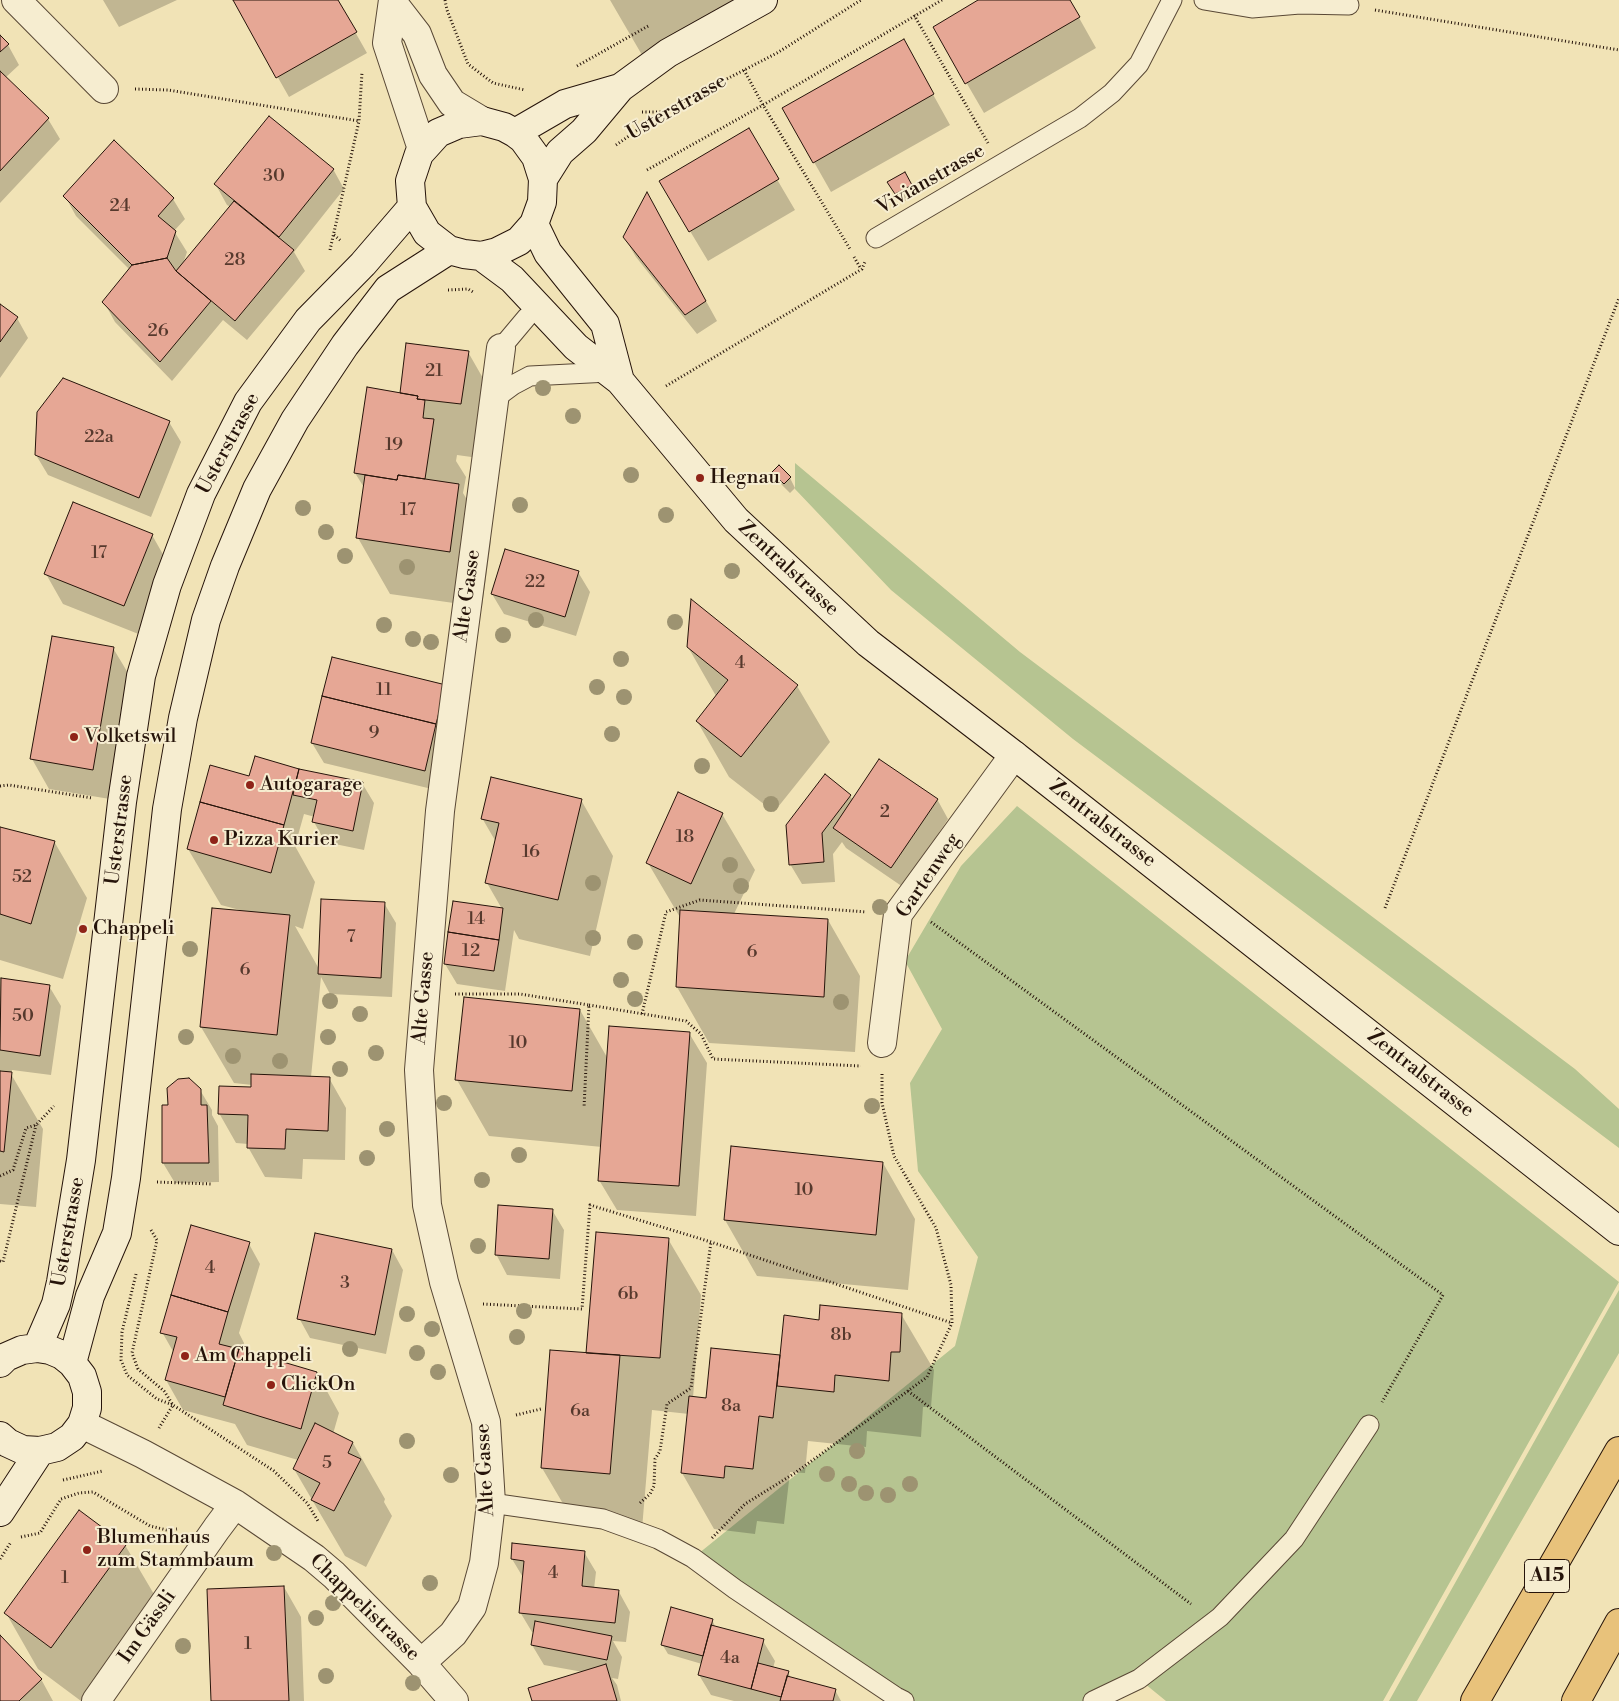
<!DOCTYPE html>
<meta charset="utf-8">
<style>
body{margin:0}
canvas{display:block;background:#f1e3b6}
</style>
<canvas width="1619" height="1701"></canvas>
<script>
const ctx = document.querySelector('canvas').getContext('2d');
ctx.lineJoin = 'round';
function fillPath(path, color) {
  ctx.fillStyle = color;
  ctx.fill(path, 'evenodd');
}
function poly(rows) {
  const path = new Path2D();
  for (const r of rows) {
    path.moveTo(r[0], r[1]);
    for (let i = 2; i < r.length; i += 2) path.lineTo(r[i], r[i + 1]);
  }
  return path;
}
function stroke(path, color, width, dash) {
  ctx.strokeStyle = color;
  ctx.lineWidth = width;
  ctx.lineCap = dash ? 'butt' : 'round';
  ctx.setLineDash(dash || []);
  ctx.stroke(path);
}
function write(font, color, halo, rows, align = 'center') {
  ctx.font = font + ' "Libre Bodoni",serif';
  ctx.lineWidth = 4;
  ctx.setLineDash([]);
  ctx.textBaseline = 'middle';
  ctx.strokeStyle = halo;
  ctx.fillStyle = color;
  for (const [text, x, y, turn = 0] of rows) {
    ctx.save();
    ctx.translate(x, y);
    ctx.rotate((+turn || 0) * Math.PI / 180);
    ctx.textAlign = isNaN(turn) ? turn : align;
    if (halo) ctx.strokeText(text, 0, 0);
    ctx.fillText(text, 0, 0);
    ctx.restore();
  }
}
fillPath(poly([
 [795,463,1020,652,1575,1069,1619,1109,1619,1148,1073,739,891,590,795,489],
 [1017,806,1619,1282,1383,1701,1166,1701,1139,1679,1093,1701,904,1701,693,1558,955,1346,978,1257,918,1171,910,1083,942,1029,905,961,961,866],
 [1619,1290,1619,1353,1417,1701,1389,1701]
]), '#b6c491');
fillPath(poly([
 [103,0,177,0,119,27],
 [234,0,337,0,367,53,289,97],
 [610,0,745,0,642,55],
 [981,0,1069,0,1096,48,984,113,934,27],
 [0,36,8,45,19,65,5,78,48,119,60,139,0,203],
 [920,71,950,125,831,192,814,162],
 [748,130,795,210,708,261,678,211],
 [333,169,344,189,294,252,305,271,247,340,223,320,172,381,115,322,104,302,130,270,76,216,65,196,173,199,185,219,174,231,187,252,183,264,231,207,227,205,216,185],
 [904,174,916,195,901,203,889,182],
 [658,214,717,321,697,334,636,257,624,237],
 [0,306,17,318,28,338,0,378],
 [468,352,500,408,493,460,457,455,456,461,466,477,463,493,491,541,482,607,390,594,358,538,365,489,355,473,401,394],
 [169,422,181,442,151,517,48,475,36,455],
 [774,472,790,478,795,488,790,493,779,482],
 [152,535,169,565,141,635,63,604,46,574],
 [578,572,590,592,576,636,504,614,492,594],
 [688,647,797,686,830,742,774,812,729,777,697,721,716,696],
 [113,648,131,678,110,799,49,789,32,759],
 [445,686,436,790,324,763,312,743],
 [298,770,362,783,374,803,364,850,325,842,314,822,315,817,304,814,295,846,315,882,303,929,295,926,319,969,384,903,396,923,392,997,330,994,321,977,311,1077,329,1078,346,1108,345,1160,303,1159,302,1179,265,1177,248,1147,248,1144,236,1143,219,1113,252,1088,252,1085,234,1083,201,1027,240,910,221,905,188,849,250,777],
 [850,796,853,800,937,799,948,819,903,887,846,848,842,842,833,854,835,882,802,884,790,864],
 [581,800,613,856,590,956,519,939,514,930,505,991,457,984,445,964,502,909,487,883,496,842,482,818],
 [722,814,755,870,734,914,828,920,860,976,855,1052,709,1043,677,987,681,919,648,863],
 [0,828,55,843,87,898,63,979,0,960],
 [0,978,49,986,61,1006,51,1075,12,1070,11,1074,43,1129,36,1207,0,1204],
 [580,1010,608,1059,689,1033,707,1063,696,1216,617,1210,599,1180,602,1147,489,1136,457,1080],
 [200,1090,212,1110,212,1115,218,1126,219,1182,175,1183,163,1163,163,1107,169,1106],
 [883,1163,915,1219,908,1290,757,1276,725,1220],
 [552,1210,564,1230,560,1279,507,1275,496,1254],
 [668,1239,701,1295,693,1398,707,1399,712,1349,781,1357,820,1321,901,1314,934,1370,931,1407,923,1407,921,1437,867,1431,866,1447,808,1441,805,1473,790,1472,784,1524,757,1521,755,1534,714,1529,682,1473,689,1414,652,1410,642,1529,575,1524,542,1468,587,1354],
 [249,1244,260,1264,239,1333,244,1343,242,1352,317,1373,339,1413,333,1434,353,1443,385,1499,384,1502,392,1516,366,1567,345,1556,294,1469,298,1460,247,1445,235,1424,183,1410,166,1380,174,1353,162,1332],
 [392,1250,403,1270,386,1354,310,1338,299,1318],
 [125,1545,158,1601,85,1701,81,1701,38,1669,6,1613],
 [584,1552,596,1572,594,1589,619,1592,630,1612,626,1642,613,1641,622,1657,618,1679,612,1678,617,1685,621,1701,534,1701,583,1672,544,1665,532,1645,534,1633,532,1632,520,1612,524,1579,512,1559],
 [284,1587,301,1617,304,1701,212,1701],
 [712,1620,716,1628,763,1641,775,1661,773,1668,788,1672,791,1679,835,1690,841,1701,734,1701,711,1695,699,1675,702,1664,668,1654,662,1644],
 [0,1637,41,1679,53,1701,0,1701]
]), '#0003');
const building = poly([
 [233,0,338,0,357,32,276,78,233,0],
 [978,0,1070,0,1080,17,965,84,933,27,978,0],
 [0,35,9,44,0,52,0,35],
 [904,39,934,94,813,163,782,108,904,39],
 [0,71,49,118,0,171,0,71],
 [269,116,334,169,279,237,214,184,269,116],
 [749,128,779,179,689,232,659,181,749,128],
 [114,140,174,198,158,216,176,231,167,258,132,265,63,196,114,140],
 [905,172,912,185,895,194,887,182,905,172],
 [647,192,706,301,685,315,623,237,647,192],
 [234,201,294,250,235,321,176,271,234,201],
 [167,258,176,271,211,301,160,362,102,302,132,265,167,258],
 [0,304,18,317,0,342,0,304],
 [406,343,469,351,461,404,417,399,418,396,400,393,406,343],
 [63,378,170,421,139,498,35,455,37,412,63,378],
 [367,387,418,396,417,399,425,400,423,418,434,419,425,479,398,475,397,480,354,473,367,387],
 [779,465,791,477,784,484,772,472,779,465],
 [365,475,397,480,398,475,459,484,450,552,356,538,365,475],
 [73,502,153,534,124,606,44,574,73,502],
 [505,549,579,571,565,617,491,594,505,549],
 [691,599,798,685,741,757,696,721,728,680,687,647,691,599],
 [52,636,114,647,93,770,30,759,52,636],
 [332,657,446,685,436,724,322,696,332,657],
 [322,696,436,724,425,771,311,743,322,696],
 [255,756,299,769,284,825,200,802,210,765,249,776,255,756],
 [879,759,938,799,891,868,833,828,879,759],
 [299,769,363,782,353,831,312,822,317,800,293,795,299,769],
 [825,774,851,795,822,833,824,862,789,865,786,825,825,774],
 [491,777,582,799,558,900,485,883,499,823,481,819,491,777],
 [678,792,723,813,691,884,646,863,678,792],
 [200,802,284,825,271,873,187,849,200,802],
 [0,827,55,841,31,924,0,914,0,827],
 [321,899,385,902,381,978,318,974,321,899],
 [453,901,503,908,499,940,448,932,453,901],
 [212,908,290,915,277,1035,200,1027,212,908],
 [680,910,828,919,824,997,676,987,680,910],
 [448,932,499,940,494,971,444,964,448,932],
 [1,978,50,985,40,1056,0,1050,1,978],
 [464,997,580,1009,572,1091,455,1080,464,997],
 [609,1026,690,1032,679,1186,598,1181,609,1026],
 [0,1071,12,1072,4,1152,0,1151,0,1071],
 [251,1074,330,1077,328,1131,286,1129,285,1149,247,1148,248,1115,218,1114,219,1086,251,1087,251,1074],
 [189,1078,201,1089,201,1105,207,1105,209,1163,162,1163,162,1105,168,1105,167,1088,178,1079,189,1078],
 [731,1146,883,1162,876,1235,724,1220,731,1146],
 [498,1205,553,1209,549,1259,495,1255,498,1205],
 [191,1225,250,1242,228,1312,171,1295,191,1225],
 [596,1232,669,1238,660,1358,586,1353,596,1232],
 [315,1233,392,1249,375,1335,297,1319,315,1233],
 [171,1295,228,1312,219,1344,239,1349,225,1397,165,1380,177,1337,160,1333,171,1295],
 [820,1305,902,1313,900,1352,891,1352,889,1381,835,1375,834,1392,777,1386,784,1315,819,1320,820,1305],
 [711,1348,780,1355,773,1418,759,1416,753,1469,725,1466,724,1478,681,1473,689,1396,706,1398,711,1348],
 [239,1349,317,1372,301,1429,223,1405,239,1349],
 [550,1350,620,1355,610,1474,541,1468,550,1350],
 [315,1423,353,1442,348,1453,361,1459,334,1511,311,1500,320,1483,293,1469,315,1423],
 [79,1510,126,1545,51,1648,4,1613,79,1510],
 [512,1543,585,1551,582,1586,619,1590,615,1623,519,1613,524,1561,511,1559,512,1543],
 [284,1586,289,1701,211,1701,207,1589,284,1586],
 [671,1607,713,1619,703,1656,661,1645,671,1607],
 [535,1621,612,1636,607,1660,531,1645,535,1621],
 [711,1625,764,1639,751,1689,698,1675,711,1625],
 [0,1635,42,1679,19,1701,0,1701,0,1635],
 [758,1663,789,1671,781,1697,751,1689,758,1663],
 [606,1664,617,1701,532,1701,528,1688,606,1664],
 [787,1676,836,1689,833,1701,780,1701,787,1676]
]);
fillPath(building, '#e6a795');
stroke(building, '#26140a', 1);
const service = poly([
 [1204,0,1252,8,1300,4,1349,5],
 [876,238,1080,118,1112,93,1139,64,1172,0],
 [501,348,527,317],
 [494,399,513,385,530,376,609,372],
 [491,1503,603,1519,658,1539,693,1558,735,1589,896,1697,904,1701],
 [1093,1701,1139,1679,1220,1617,1294,1539,1369,1425]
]);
const minor = poly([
 [16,0,104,89],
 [882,1043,898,914,1014,755],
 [82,1424,143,1454,235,1504,314,1558,334,1575,421,1663,454,1701],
 [421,1663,453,1634,472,1607,484,1563,491,1503,486,1422,444,1282,427,1205,419,1070,440,811,501,348],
 [96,1701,217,1528,235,1504]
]);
const tertiary = poly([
 [393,0,387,43,422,149],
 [393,3,417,34,433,75,452,103,482,121]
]);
const secondary = poly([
 [515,133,565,104,620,88],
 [543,179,536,157,523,139,515,133,504,127,482,121,459,124,438,133,419,154,410,181,412,207,427,233,449,250,464,254,481,256,497,252,519,241,534,224,542,202,543,179,560,152,584,131,620,88,668,53,763,0],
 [534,224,548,253,605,324,620,381],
 [481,256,512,279,576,347,620,381,736,520,868,643,1014,755,1619,1231],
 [37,1348,56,1304,61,1282,81,1160,122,802,141,676,167,585,201,494,248,402,308,320,363,264,412,207],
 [0,1363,6,1357,22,1350,37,1348,50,1350,62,1355,72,1363,82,1376,87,1392,87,1408,82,1424,72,1437,57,1447,40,1451,23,1450,8,1443,0,1436],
 [72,1363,90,1296,117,1233,126,1178,167,809,183,718,206,620,225,566,257,489,295,420,345,345,388,289,449,250],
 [0,1512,40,1451]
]);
const motorway = poly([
 [1475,1701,1619,1451],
 [1576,1701,1619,1623]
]);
stroke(service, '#594835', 21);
stroke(minor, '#594835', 30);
stroke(tertiary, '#594835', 30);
stroke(secondary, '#26140a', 30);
stroke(motorway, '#26140a', 30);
stroke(poly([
 [445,0,447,10,468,64,493,83,525,90],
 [1375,10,1619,50],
 [914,15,988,143],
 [577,66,650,25],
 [744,70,763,105,850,249],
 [135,89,168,90,359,121],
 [642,112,661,112],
 [616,145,663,112,777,53,861,0],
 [647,170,763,105,942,0],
 [334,235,341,241],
 [330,250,359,121,362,72],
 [854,257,861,269],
 [448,290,468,289,473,292],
 [666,386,862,269,865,262],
 [0,786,9,785,92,798],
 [1385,908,1619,298],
 [931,922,1443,1295,1382,1402],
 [455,994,520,994,589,1005,584,1108],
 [589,1005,686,1021,701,1034,713,1059,861,1066],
 [642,1014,666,912,700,900,866,912],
 [0,1176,13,1170,26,1128,36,1125,54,1106],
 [157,1182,212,1184],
 [151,1230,157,1240,132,1353,138,1369,164,1391,173,1405,274,1471,307,1503,318,1521],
 [0,1261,3,1262,36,1125],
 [136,1274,122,1332,121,1360,127,1375,157,1399,173,1405,159,1428],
 [483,1304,582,1309,590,1205,711,1242,952,1323],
 [908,1391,1191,1604],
 [516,1415,541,1409],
 [63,1480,103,1471],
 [640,1503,650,1494,654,1486,655,1459,660,1451,667,1404,691,1388,711,1242],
 [21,1537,40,1533,61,1499,79,1493,93,1492,150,1526,167,1530,177,1529],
 [712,1538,745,1504,795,1473,927,1377,952,1323,951,1285,936,1228,894,1156,882,1103,882,1073],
 [0,1559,11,1542]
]), '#26140a', 3, [1, 2.5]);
stroke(service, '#f6edd0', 19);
stroke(minor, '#f6edd0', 28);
stroke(tertiary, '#f6edd0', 28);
stroke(secondary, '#f6edd0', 28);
stroke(motorway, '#e8c27b', 28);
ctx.fillStyle = '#9d9371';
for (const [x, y] of [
 [543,388],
 [573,416],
 [631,475],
 [520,505],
 [303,508],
 [666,515],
 [326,532],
 [345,556],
 [407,567],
 [732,571],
 [536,620],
 [675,622],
 [384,625],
 [503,635],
 [413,639],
 [431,642],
 [621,659],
 [597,687],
 [624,697],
 [612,734],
 [702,766],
 [771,804],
 [730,865],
 [593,883],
 [741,886],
 [880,907],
 [593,938],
 [635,942],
 [190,949],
 [621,980],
 [635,999],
 [330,1001],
 [841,1002],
 [360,1014],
 [186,1037],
 [328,1037],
 [376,1053],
 [233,1056],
 [280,1061],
 [340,1069],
 [444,1103],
 [872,1106],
 [387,1129],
 [519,1155],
 [367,1158],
 [482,1180],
 [478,1246],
 [524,1311],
 [407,1314],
 [432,1329],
 [517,1337],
 [350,1349],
 [417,1353],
 [438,1372],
 [407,1441],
 [857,1451],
 [827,1474],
 [451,1475],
 [849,1484],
 [910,1484],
 [866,1493],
 [888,1495],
 [274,1553],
 [430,1583],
 [333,1603],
 [316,1618],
 [183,1646],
 [326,1676],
 [413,1683]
]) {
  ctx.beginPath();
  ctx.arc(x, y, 8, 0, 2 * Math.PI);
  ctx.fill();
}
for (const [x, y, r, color] of [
 [700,478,5,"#8f2418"],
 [74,737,5,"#8f2418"],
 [250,785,5,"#8f2418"],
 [214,840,5,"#8f2418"],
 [83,929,5,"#8f2418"],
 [185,1356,5,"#8f2418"],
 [271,1385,5,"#8f2418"],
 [87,1550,5,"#8f2418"]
]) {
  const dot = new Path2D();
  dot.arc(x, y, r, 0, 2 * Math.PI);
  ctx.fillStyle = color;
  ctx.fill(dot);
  stroke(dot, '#f6edd0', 2);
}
write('18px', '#56392d', null, [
 ["30",274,177],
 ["24",120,207],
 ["28",235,261],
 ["26",158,332],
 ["21",434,372],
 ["22a",99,438],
 ["19",394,446],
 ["17",408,511],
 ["17",99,554],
 ["22",535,583],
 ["4",740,664],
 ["11",384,691],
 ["9",374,734],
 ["2",885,813],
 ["18",685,838],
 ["16",531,853],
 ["52",22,878],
 ["14",476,920],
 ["7",351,938],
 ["12",471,952],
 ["6",752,953],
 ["6",245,971],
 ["50",23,1017],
 ["10",518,1044],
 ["10",804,1191],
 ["4",210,1269],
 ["3",345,1284],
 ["6b",628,1295],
 ["8b",841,1336],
 ["8a",731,1407],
 ["6a",580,1412],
 ["5",327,1464],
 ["4",553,1574],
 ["1",65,1579],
 ["1",248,1645],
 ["4a",730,1659]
]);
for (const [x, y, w] of [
 [1547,1576,45]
]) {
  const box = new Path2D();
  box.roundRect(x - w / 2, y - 16.5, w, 33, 4);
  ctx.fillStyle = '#f6edd0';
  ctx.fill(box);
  stroke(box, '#26140a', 1);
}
write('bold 19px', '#26140a', null, [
 ["A15",1547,1576]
]);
write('20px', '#26140a', '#f6edd0', [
 ["Usterstrasse",677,108,-30],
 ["Vivianstrasse",931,180,-30],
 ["Usterstrasse",229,444,-62],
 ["Zentralstrasse",788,569,43],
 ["Alte Gasse",468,596,-82],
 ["Zentralstrasse",1102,824,38],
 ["Usterstrasse",120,830,-83],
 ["Gartenweg",929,876,-56],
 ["Alte Gasse",424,998,-85],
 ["Zentralstrasse",1420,1074,38],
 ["Usterstrasse",69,1232,-80],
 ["Alte Gasse",486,1470,-93],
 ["Chappelistrasse",364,1608,44],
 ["Im Gässli",148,1627,-55]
]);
write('20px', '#26140a', '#f6edd0', [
 ["Hegnau",710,478],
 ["Volketswil",84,737],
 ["Autogarage",260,785],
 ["Pizza Kurier",224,840],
 ["Chappeli",93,929],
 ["Am Chappeli",195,1356],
 ["ClickOn",281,1385],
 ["Blumenhaus",97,1538],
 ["zum Stammbaum",97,1561]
], 'left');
</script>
